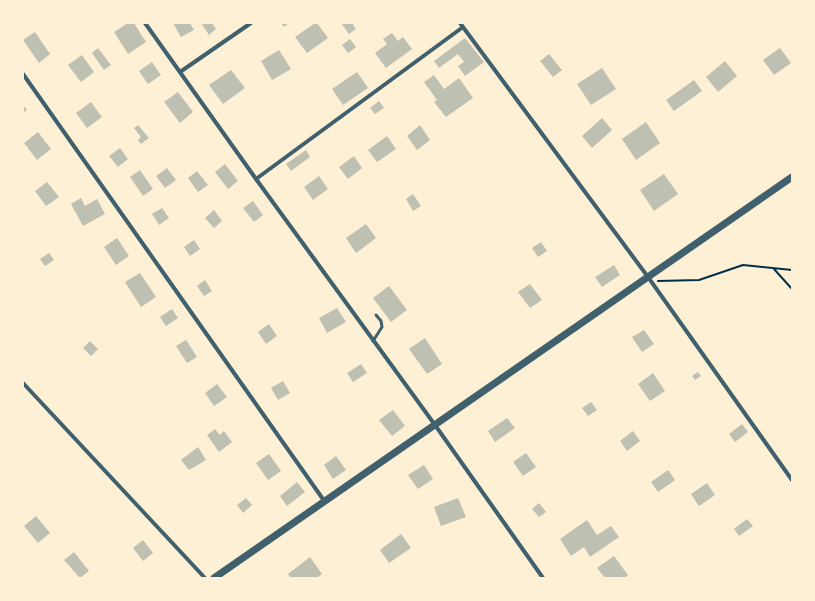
<!DOCTYPE html>
<style>
body{margin:0}
#map{position:relative;width:815px;height:601px;overflow:hidden;background:#fdf0d5;font-family:Lato,sans-serif}
canvas{display:block}
.frame{position:absolute;inset:0;border:24px solid #fdf0d5;pointer-events:none}
</style>
<div id="map">
<canvas width="815" height="601"></canvas>
<div class="frame"></div>
</div>
<script>
const ctx = document.querySelector('canvas').getContext('2d');
ctx.lineJoin = 'round';
function fillPath(path, color) {
  ctx.fillStyle = color;
  ctx.fill(path, 'evenodd');
}
function poly(rows) {
  const path = new Path2D();
  for (const r of rows) {
    path.moveTo(r[0], r[1]);
    for (let i = 2; i < r.length; i += 2) path.lineTo(r[i], r[i + 1]);
  }
  return path;
}
function stroke(path, color, width, dash) {
  ctx.strokeStyle = color;
  ctx.lineWidth = width;
  ctx.lineCap = dash ? 'butt' : 'round';
  ctx.setLineDash(dash || []);
  ctx.stroke(path);
}
fillPath(poly([
 [128,23,134,23,146,42,128,54,114,32],
 [173,23,190,23,194,30,181,37],
 [201,23,212,23,216,29,209,35],
 [281,23,289,23,284,27],
 [315,23,317,23,328,38,307,53,295,37],
 [341,23,352,23,356,29,349,34],
 [35,32,50,54,39,63,23,40],
 [392,33,398,41,403,37,412,49,386,68,375,53,387,44,383,39],
 [465,38,484,62,465,76,458,66,464,62,458,54,439,68,434,61],
 [350,39,356,47,348,53,342,45],
 [98,48,111,65,104,70,92,53],
 [780,48,791,63,774,75,763,60],
 [279,50,291,69,272,80,261,61],
 [549,54,562,70,553,77,540,61],
 [82,55,94,72,81,82,68,65],
 [725,61,737,76,718,92,706,77],
 [152,62,161,75,148,84,139,71],
 [602,68,616,89,591,105,577,84],
 [231,70,245,88,223,104,209,85],
 [357,72,368,88,343,105,332,89],
 [434,75,444,89,459,78,473,98,446,117,434,102,437,100,424,82],
 [694,80,702,91,674,111,666,100],
 [178,92,193,112,180,123,164,102],
 [379,101,384,108,375,114,370,108],
 [91,102,102,117,87,128,76,113],
 [23,105,27,110,23,113],
 [602,118,612,130,592,148,582,136],
 [646,122,660,143,636,160,622,139],
 [138,125,149,138,141,144,138,140,141,137,134,128],
 [420,125,430,140,417,150,407,136],
 [38,132,51,149,37,160,24,143],
 [387,136,396,149,377,162,368,150],
 [120,148,128,159,118,167,109,156],
 [306,150,310,157,291,171,286,164],
 [354,156,362,168,348,179,339,167],
 [225,164,238,181,228,189,215,172],
 [167,168,176,180,165,188,156,176],
 [140,170,153,189,143,196,130,177],
 [197,171,208,185,198,192,188,178],
 [664,174,678,194,654,211,640,190],
 [319,176,328,189,313,200,304,187],
 [47,182,59,197,46,206,35,191],
 [413,194,421,206,413,211,406,199],
 [81,198,85,206,97,199,105,214,83,226,71,204],
 [253,201,263,215,254,222,243,208],
 [162,208,169,218,159,225,152,214],
 [214,210,222,221,214,228,205,218],
 [366,224,376,238,356,253,346,238],
 [117,238,129,256,116,265,104,247],
 [194,240,200,249,190,256,184,247],
 [541,242,547,251,538,257,532,248],
 [49,253,54,260,45,266,40,259],
 [614,265,620,275,602,287,595,277],
 [140,273,156,297,141,307,125,282],
 [205,280,212,291,204,296,197,286],
 [530,284,542,300,530,308,518,292],
 [389,286,407,310,391,322,373,298],
 [337,308,346,322,327,333,319,318],
 [172,309,178,318,166,326,160,317],
 [269,324,277,336,266,344,258,332],
 [644,330,654,344,642,352,632,337],
 [425,338,442,364,427,374,409,349],
 [186,340,197,357,187,363,176,346],
 [90,341,98,349,91,356,83,348],
 [361,364,367,373,353,382,347,373],
 [698,372,701,376,695,380,692,376],
 [653,373,665,391,650,401,638,384],
 [283,381,290,393,278,400,271,388],
 [217,384,227,397,214,406,205,393],
 [591,402,597,410,588,416,582,408],
 [393,410,405,426,392,436,379,420],
 [507,418,515,428,495,442,488,431],
 [742,424,748,432,735,442,729,434],
 [215,429,220,435,224,431,232,442,219,452,207,435],
 [633,431,640,441,627,451,620,441],
 [198,447,206,460,189,470,181,460],
 [526,453,536,467,523,476,513,462],
 [269,454,281,471,268,480,256,463],
 [336,456,346,470,333,479,324,465],
 [424,465,433,479,418,489,408,475],
 [668,470,675,480,658,492,651,482],
 [297,482,305,492,287,506,280,496],
 [707,483,715,495,699,506,691,494],
 [246,498,252,505,243,513,237,505],
 [458,498,466,517,441,526,434,507],
 [539,503,546,512,539,517,532,509],
 [36,516,50,533,38,543,24,526],
 [747,519,753,526,739,536,734,529],
 [587,520,597,535,611,526,619,537,590,557,584,547,571,556,560,539],
 [401,534,411,548,389,563,380,550],
 [143,540,153,553,143,561,133,548],
 [74,552,89,571,80,578,64,560],
 [614,556,628,575,624,578,605,578,597,568],
 [310,557,322,574,317,578,291,578,288,574]
]), '#bec0b2');
stroke(poly([
 [774,269,792,289],
 [658,281,699,280,743,265,792,270]
]), '#003049', 2);
stroke(poly([
 [373,341,382,327,381,321,376,315]
]), '#3f606c', 3);
stroke(poly([
 [145,23,256,179,435,425,543,578],
 [460,23,648,277,792,480],
 [180,72,251,23],
 [23,74,325,502],
 [256,179,463,27],
 [23,383,205,578]
]), '#3f606c', 4);
stroke(poly([
 [214,578,792,177]
]), '#3f606c', 7);
</script>
